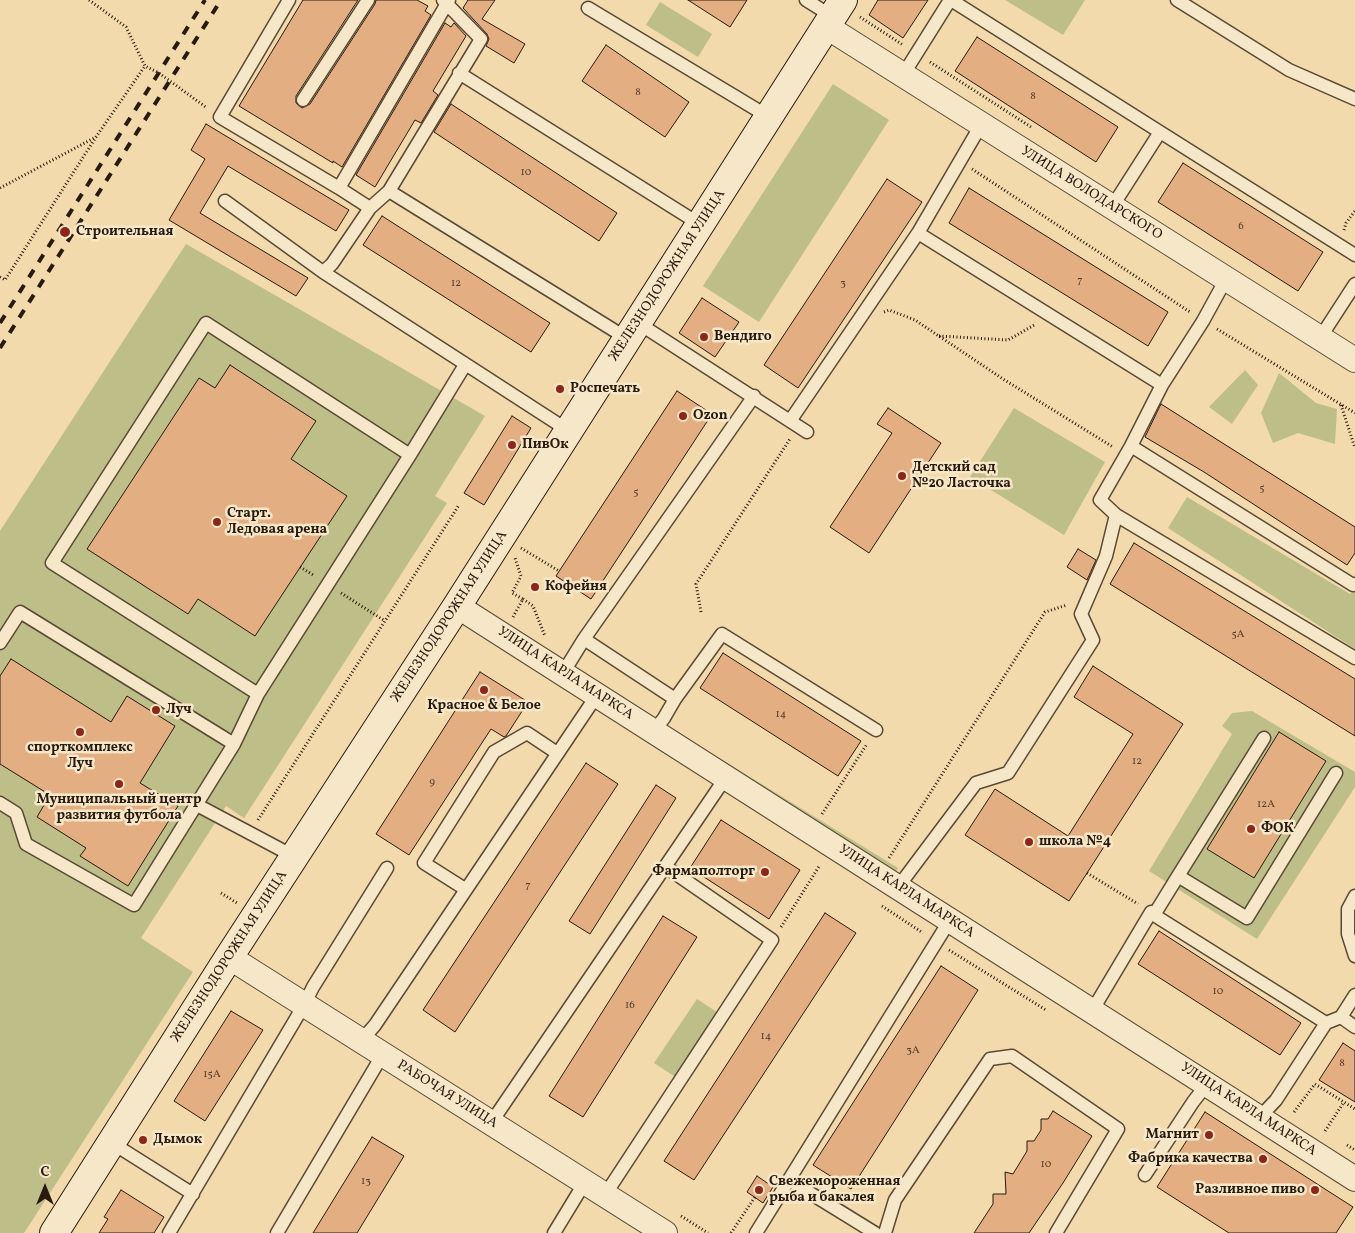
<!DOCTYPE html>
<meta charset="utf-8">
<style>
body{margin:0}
#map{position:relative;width:1355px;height:1233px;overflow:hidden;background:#f2daac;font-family:Vollkorn,serif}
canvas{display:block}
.north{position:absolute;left:20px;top:1163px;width:50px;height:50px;-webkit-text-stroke:4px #f7e7c9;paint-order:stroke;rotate:0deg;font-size:14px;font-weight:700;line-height:20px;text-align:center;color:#281a0d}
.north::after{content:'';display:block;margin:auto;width:18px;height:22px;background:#281a0d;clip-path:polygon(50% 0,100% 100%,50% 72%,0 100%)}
</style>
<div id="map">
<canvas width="1355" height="1233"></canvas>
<div class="north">С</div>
</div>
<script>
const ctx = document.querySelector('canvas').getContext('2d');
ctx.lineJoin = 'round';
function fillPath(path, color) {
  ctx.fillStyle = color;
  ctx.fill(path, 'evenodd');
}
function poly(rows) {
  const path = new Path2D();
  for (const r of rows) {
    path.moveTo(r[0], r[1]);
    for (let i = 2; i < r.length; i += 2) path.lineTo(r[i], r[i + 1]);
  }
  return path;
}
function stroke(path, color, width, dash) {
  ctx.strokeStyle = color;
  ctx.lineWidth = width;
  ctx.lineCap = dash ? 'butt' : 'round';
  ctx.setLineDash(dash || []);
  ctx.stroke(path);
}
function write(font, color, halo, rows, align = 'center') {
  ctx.font = font + ' Vollkorn,serif';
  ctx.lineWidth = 5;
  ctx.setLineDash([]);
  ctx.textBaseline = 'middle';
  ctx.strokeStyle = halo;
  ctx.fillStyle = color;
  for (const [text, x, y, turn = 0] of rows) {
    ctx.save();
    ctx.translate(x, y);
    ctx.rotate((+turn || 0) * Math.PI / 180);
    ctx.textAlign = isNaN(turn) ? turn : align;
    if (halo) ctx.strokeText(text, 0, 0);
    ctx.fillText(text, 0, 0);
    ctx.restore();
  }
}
fillPath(poly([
 [1005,0,1085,0,1063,35],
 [660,2,712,34,698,57,646,25],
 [833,84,889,120,759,322,703,286],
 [186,244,485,416,435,496,447,503,244,818,226,806,141,938,193,972,24,1233,0,1233,0,531],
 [1245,370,1258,385,1232,424,1209,407],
 [1279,373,1316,403,1337,409,1335,444,1298,433,1273,443,1261,413],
 [1014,408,1105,462,1064,535,970,477],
 [1187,497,1350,594,1355,591,1355,649,1168,528],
 [1252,711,1355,772,1355,787,1257,939,1149,871,1232,734,1222,726,1232,713],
 [667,726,898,868,896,872,890,872],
 [697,999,720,1014,677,1078,654,1063]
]), '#bdbe88');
const building = poly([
 [303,0,358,0,296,96,296,103,302,108,310,104,375,4,376,0,417,0,428,6,425,11,431,15,342,167,333,161,333,163,239,106,303,0],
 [468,0,495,0,482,19,525,44,514,63,486,46,489,39,487,34,463,8,468,0],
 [688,0,747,0,730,27,688,0],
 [878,0,928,0,903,38,869,15,878,0],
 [445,23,451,27,454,23,466,36,433,91,438,95,421,123,415,120,375,187,356,175,445,23],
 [977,37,1118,127,1096,162,955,71,977,37],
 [606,45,689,102,665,137,582,81,606,45],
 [451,104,617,213,599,241,434,132,451,104],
 [206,124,349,210,336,231,228,166,200,213,308,278,296,296,169,220,205,159,191,150,206,124],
 [1183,163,1323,252,1298,291,1158,202,1183,163],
 [887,179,922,202,798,388,764,365,887,179],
 [969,188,1168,312,1148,346,949,223,969,188],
 [382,216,550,323,531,352,363,245,382,216],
 [702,298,739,322,715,357,679,333,702,298],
 [230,365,316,421,291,459,347,496,255,636,198,599,188,614,87,549,199,378,215,388,230,365],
 [677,391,712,414,591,599,556,576,677,391],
 [1161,404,1355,527,1355,553,1347,565,1204,472,1145,437,1161,404],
 [888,408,941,443,869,553,830,527,892,433,877,424,888,408],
 [512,416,531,428,484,505,464,493,512,416],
 [1134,543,1355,679,1355,736,1110,584,1134,543],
 [1078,549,1096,560,1087,580,1067,567,1078,549],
 [723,653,861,741,838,776,700,688,723,653],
 [11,659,111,722,127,696,175,726,140,783,178,806,128,886,80,856,86,848,37,817,50,795,0,764,0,676,11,659],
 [1093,666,1183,724,1069,901,965,835,995,789,1068,836,1133,734,1074,697,1093,666],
 [480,672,528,702,506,736,504,737,491,729,409,855,376,834,480,672],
 [1279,732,1326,761,1254,878,1207,849,1279,732],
 [586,763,618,784,455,1032,423,1010,586,763],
 [656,785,676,798,590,934,569,921,656,785],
 [721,820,800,870,769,919,690,868,721,820],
 [825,913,856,933,694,1180,664,1161,825,913],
 [663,916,697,937,583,1117,549,1096,663,916],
 [1159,931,1301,1023,1280,1055,1138,964,1159,931],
 [941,966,978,990,851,1189,813,1165,941,966],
 [231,1011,263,1030,205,1121,174,1101,231,1011],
 [1343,1043,1355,1051,1355,1102,1319,1080,1343,1043],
 [1053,1111,1092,1136,1063,1183,1029,1233,974,1233,993,1204,993,1194,1006,1194,1005,1172,1013,1174,1027,1151,1027,1141,1034,1141,1041,1130,1041,1119,1048,1119,1053,1111],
 [1205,1112,1353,1207,1336,1233,1229,1233,1157,1187,1205,1112],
 [372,1137,404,1156,357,1233,313,1233,372,1137],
 [757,1176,773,1187,763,1203,747,1192,757,1176],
 [121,1190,164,1217,154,1233,99,1233,108,1219,104,1217,121,1190]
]);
fillPath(building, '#e4ae83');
stroke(building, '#281a0d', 1);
const lane = poly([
 [806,0,833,17],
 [951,0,1160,132,1112,207],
 [1177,0,1289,70,1355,99],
 [588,8,769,117],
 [459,73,701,225],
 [903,75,950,0],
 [303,100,368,0],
 [1160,132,1355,255],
 [339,188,449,0],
 [389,191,628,339],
 [225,201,323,272,332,264,370,208,339,188,220,117,289,0],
 [370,208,389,191,481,39,443,0],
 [918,233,981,125],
 [323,272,569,431],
 [638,323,790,421],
 [1320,338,1355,284],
 [1162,385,1131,446,1100,500,1116,515,1355,658],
 [807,432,790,421,918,233,1162,385,1203,321,1226,279],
 [1131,446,1353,585,1355,584],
 [410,455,206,323,52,563,258,694,410,455,465,365],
 [584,639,675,699],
 [0,643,20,612,234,744,134,905,26,844,16,813,0,803],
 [563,673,584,639,754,396],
 [654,731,664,718,675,699,722,634,876,730],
 [1264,738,1178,876,1247,918,1336,773],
 [234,744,258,694],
 [197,805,295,857],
 [898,887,976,783,1008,773,1093,640,1081,614,1106,556,1116,515],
 [465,889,424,863,494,752,527,733,557,753],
 [1355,896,1348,909,1348,934,1355,956],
 [1154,915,1178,876],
 [1092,1011,1151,912,1154,915,1326,1023],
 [1341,1017,1355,995],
 [361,1041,375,1025,597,695],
 [1259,1118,1276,1100,1326,1023,1341,1017,1355,1027],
 [491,1123,726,777],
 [112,1143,193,1194],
 [1145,1175,1193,1102,1207,1084],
 [789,1180,875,1233],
 [605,1195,772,940,666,867],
 [169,1233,304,1005,313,987,387,868],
 [277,1233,383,1054],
 [554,1233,585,1182],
 [756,1233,950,920],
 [885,1233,895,1200,990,1059,1012,1056,1118,1129,1056,1233]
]);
const street = poly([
 [827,27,1355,360],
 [457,606,1355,1179],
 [229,957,665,1233]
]);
const secondary = poly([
 [54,1233,229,957,457,606,843,0]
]);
stroke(lane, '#5a4a35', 15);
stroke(street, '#5a4a35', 26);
stroke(secondary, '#281a0d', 30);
stroke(poly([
 [89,0,126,27,145,66,159,73,207,108],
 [860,17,903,45],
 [930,62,1031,127],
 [972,169,1190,312],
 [0,188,96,137],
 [1344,230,1346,223,1355,211],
 [0,277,5,280,96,137,145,66],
 [884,312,889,310,915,320,1003,379,1113,447],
 [1217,329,1355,413],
 [939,336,1008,340,1036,324],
 [1341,405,1355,448],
 [521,548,559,571],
 [300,567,315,576],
 [341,593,385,621],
 [523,599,533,606,545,636],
 [701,612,696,584,790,439],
 [513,617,523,599,512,593,521,576,515,558],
 [822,814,867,744],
 [258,820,459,505],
 [889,858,1045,612,1067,605],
 [1087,873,1138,904],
 [221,893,237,903],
 [882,906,923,933],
 [781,927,820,865],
 [949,950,1046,1010],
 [1294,1112,1315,1084,1355,1109],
 [1325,1131,1344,1102],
 [1347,1145,1355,1150],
 [681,1216,708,1233],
 [731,1233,755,1197]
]), '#281a0d', 3, [1, 2.5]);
stroke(lane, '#f7e7c9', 12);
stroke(street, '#f7e7c9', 24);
stroke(secondary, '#f7e7c9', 28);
stroke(poly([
 [0,323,205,0],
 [0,348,221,0]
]), '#281a0d', 4, [9, 9]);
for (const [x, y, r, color] of [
 [65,232,6,"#8f2418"],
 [704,337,5,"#8f2418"],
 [560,389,5,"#8f2418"],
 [683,416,5,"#8f2418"],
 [512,445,5,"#8f2418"],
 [902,476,5,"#8f2418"],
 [217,522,5,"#8f2418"],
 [535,587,5,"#8f2418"],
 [484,690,5,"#8f2418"],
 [156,710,5,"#8f2418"],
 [80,732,5,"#8f2418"],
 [119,784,5,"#8f2418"],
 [1251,829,5,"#8f2418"],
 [1029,842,5,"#8f2418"],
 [765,872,5,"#8f2418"],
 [1209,1135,5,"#8f2418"],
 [143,1140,5,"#8f2418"],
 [1263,1159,5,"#8f2418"],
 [759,1190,5,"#8f2418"],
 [1315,1190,5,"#8f2418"]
]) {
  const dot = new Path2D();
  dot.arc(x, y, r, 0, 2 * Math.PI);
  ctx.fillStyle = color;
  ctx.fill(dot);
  stroke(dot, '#f7e7c9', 2);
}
write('11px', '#573f2a', null, [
 ["8",638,93],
 ["8",1033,97],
 ["10",526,173],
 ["6",1241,227],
 ["7",1080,281],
 ["12",456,284],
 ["3",843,284],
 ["5",1262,489],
 ["5",636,493],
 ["5А",1238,635],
 ["14",781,715],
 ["12",1137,762],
 ["9",432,783],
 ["12А",1266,805],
 ["7",528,886],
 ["10",1218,992],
 ["16",630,1006],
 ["14",766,1037],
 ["3А",913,1051],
 ["8",1342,1064],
 ["15А",212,1075],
 ["10",1046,1165],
 ["13",366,1182]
]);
write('14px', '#281a0d', '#f7e7c9', [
 ["УЛИЦА ВОЛОДАРСКОГО",1091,194,32],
 ["ЖЕЛЕЗНОДОРОЖНАЯ УЛИЦА",668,276,-57],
 ["ЖЕЛЕЗНОДОРОЖНАЯ УЛИЦА",450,617,-57],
 ["УЛИЦА КАРЛА МАРКСА",565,674,33],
 ["УЛИЦА КАРЛА МАРКСА",906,892,33],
 ["ЖЕЛЕЗНОДОРОЖНАЯ УЛИЦА",230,957,-57],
 ["РАБОЧАЯ УЛИЦА",447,1095,32],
 ["УЛИЦА КАРЛА МАРКСА",1248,1110,33]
]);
write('bold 14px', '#281a0d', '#f7e7c9', [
 ["Строительная",76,232],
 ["Вендиго",714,337],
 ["Роспечать",570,389],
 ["Ozon",693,416],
 ["ПивОк",522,445],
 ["Детский сад",912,468],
 ["№20 Ласточка",912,484],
 ["Старт.",227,514],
 ["Ледовая арена",227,530],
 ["Кофейня",545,587],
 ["Красное & Белое",484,706,"center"],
 ["Луч",166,710],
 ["спорткомплекс",80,748,"center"],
 ["Луч",80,764,"center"],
 ["Муниципальный центр",119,800,"center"],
 ["развития футбола",119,816,"center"],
 ["ФОК",1261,829],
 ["школа №4",1039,842],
 ["Фармаполторг",755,872,"right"],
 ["Магнит",1199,1135,"right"],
 ["Дымок",153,1140],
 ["Фабрика качества",1253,1159,"right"],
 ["Свежемороженная",769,1182],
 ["рыба и бакалея",769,1198],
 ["Разливное пиво",1305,1190,"right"]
], 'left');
</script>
